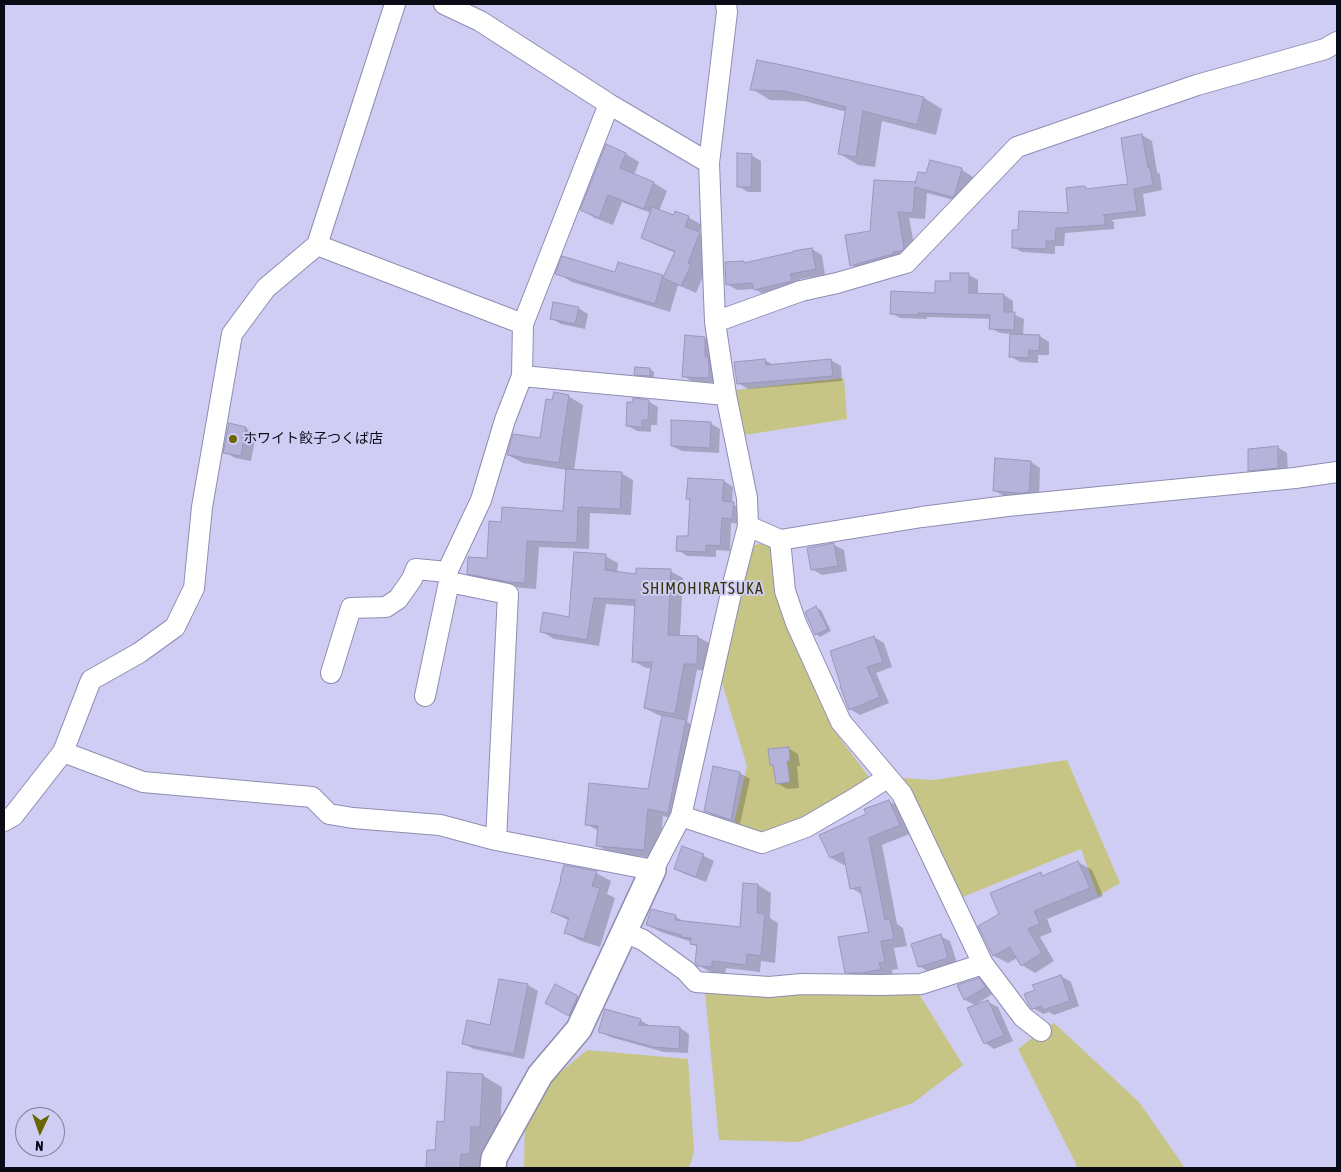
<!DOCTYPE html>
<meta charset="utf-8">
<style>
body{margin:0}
#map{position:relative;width:1341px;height:1172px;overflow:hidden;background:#cfcdf4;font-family:"Asap Condensed",sans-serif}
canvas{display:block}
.frame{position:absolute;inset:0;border:5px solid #0b0a17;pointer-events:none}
.north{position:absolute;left:15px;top:1107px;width:50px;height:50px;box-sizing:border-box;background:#cfcdf4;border:1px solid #817f9c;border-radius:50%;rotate:183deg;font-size:14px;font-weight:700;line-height:20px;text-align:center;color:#0b0a17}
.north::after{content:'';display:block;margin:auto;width:18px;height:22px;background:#696600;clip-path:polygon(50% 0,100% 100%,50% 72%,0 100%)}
</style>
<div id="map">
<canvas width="1341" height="1172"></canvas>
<div class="frame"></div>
<div class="north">N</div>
</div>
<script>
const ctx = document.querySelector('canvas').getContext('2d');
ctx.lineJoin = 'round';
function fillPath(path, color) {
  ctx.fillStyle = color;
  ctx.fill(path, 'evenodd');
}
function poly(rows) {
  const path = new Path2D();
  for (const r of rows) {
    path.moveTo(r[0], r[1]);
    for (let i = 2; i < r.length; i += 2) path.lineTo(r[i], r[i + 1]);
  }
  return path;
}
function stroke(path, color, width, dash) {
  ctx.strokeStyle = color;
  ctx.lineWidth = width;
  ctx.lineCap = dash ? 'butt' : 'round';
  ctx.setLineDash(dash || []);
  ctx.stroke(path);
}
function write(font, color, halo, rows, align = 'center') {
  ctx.font = font + ' "Asap Condensed","Noto Sans JP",sans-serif';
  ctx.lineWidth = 4;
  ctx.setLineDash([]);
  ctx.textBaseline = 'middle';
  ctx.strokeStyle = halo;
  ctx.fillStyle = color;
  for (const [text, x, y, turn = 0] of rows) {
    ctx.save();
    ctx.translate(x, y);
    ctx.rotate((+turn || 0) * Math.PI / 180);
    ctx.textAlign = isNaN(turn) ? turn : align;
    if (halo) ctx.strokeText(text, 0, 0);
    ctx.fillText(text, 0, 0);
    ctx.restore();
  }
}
fillPath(poly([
 [844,378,847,419,744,435,736,390],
 [762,543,773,549,778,596,833,729,869,777,803,818,757,834,733,828,747,766,721,679,747,548],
 [1067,760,1120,883,1098,896,1081,849,960,898,898,781,904,778,933,780],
 [705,992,919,994,963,1065,913,1103,799,1142,719,1140],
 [1054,1023,1139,1102,1185,1168,1078,1168,1018,1049,1041,1031],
 [587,1050,688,1059,694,1152,689,1168,524,1168,525,1119,541,1088]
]), '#c6c586');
fillPath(poly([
 [752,89,924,98,942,109,936,135,882,121,875,167,858,165,840,154,847,112,804,101,770,100],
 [1142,135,1152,141,1157,172,1160,174,1162,190,1143,194,1146,216,1111,220,1114,222,1114,229,1065,233,1064,246,1055,246,1055,254,1022,252,1013,247,1019,231,1069,215,1085,188,1090,190,1130,185],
 [626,154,639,162,634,175,654,183,667,191,659,211,674,217,688,217,702,225,699,233,713,241,702,272,704,274,696,293,678,285,670,312,572,282,557,273,616,274,619,263,664,277,676,253,656,245,642,238,651,213,622,202,613,225,595,218,582,210],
 [751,155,761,161,761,192,748,192,738,186],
 [962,170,973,177,967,201,965,203,927,193,925,219,909,218,916,255,864,272,852,265,872,232,915,184,916,184,927,175],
 [812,249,822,255,825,275,800,279,801,287,765,295,754,289,737,290,727,284,744,262,746,264],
 [969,275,978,280,978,295,1004,295,1013,301,1013,314,1024,319,1023,336,1039,336,1049,342,1049,355,1038,355,1038,363,1020,362,1010,356,1011,334,1000,333,990,328,991,319,927,317,927,319,900,318,891,313,936,295,951,283],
 [578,308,588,314,585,329,561,324,551,318],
 [705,338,715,344,718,383,693,382,684,376],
 [765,360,773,365,831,360,841,366,842,381,748,389,738,383],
 [650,369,654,372,654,378,640,376,635,374],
 [568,396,583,405,574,471,621,473,633,480,631,515,590,513,589,549,539,547,536,589,522,588,480,580,468,573,488,559,503,523,565,512,567,470,523,463,508,455,541,439,554,401],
 [648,401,658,407,657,425,651,425,651,432,637,431,628,426],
 [710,423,720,429,719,453,682,451,672,446],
 [230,425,246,428,256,434,251,461,235,458,225,452],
 [1277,447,1287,453,1288,473,1259,476,1249,470],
 [1031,462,1040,468,1039,497,1030,498,1004,496,994,490],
 [724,481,733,487,732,504,743,509,742,524,731,523,730,551,716,550,716,557,687,556,678,550,689,538,691,501,687,498],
 [834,545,844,550,847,571,822,575,812,569],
 [605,556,618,563,617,573,637,575,670,571,683,578,680,636,698,637,711,644,709,671,697,670,687,722,701,730,683,821,663,816,659,858,612,854,597,845,599,831,586,824,649,790,664,716,658,715,645,708,652,668,646,668,633,661,636,606,606,604,599,646,554,639,541,631,570,618],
 [816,608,821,610,831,631,820,637,816,634],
 [874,637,884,643,892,667,876,673,889,703,860,715,850,709],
 [788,748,798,754,800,766,797,766,799,788,787,789,777,783],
 [714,768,740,773,750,779,740,824,715,816,705,811],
 [889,801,902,809,912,833,882,845,897,924,903,928,907,946,894,948,898,969,892,970,893,976,860,980,847,972,870,933,863,895,851,888,847,864,844,865,831,858,868,814],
 [683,848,704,856,714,861,706,882,685,874,676,869],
 [1078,862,1092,870,1103,896,1047,919,1052,932,1040,937,1054,961,1035,973,1022,965,1017,958,1008,963,994,956,979,926,1000,915,1041,874,1044,876],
 [596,873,611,881,607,894,615,898,600,947,581,941,566,933,570,921,552,912],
 [758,885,771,893,770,918,778,923,775,963,761,961,760,972,726,968,725,974,712,973,698,965,698,947,691,944,692,942,661,932,647,925,652,910,676,917,687,923,742,928],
 [940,936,950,941,957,963,929,972,919,966],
 [1061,976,1071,982,1079,1006,1054,1015,1049,1012,1043,1014,1033,1008,1037,991],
 [978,979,989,985,994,993,975,1005,965,1000],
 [500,980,528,985,538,991,524,1059,474,1049,464,1044,491,1026],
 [556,986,588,1003,580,1020,557,1009],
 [988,1002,998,1007,1013,1041,994,1049,985,1043],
 [640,1020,650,1026,680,1028,689,1034,688,1053,664,1052,610,1037,600,1031],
 [482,1075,502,1087,500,1138,490,1165,481,1165,480,1168,427,1168,428,1151,437,1151,446,1123]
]), '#0003');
const building = poly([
 [757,60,787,66,924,97,917,125,863,111,856,157,838,154,846,107,785,91,750,90,757,60],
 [1142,134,1148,168,1150,167,1153,185,1134,189,1137,211,1103,215,1105,215,1105,225,1056,228,1055,241,1046,241,1046,249,1012,248,1012,230,1018,230,1019,211,1068,213,1066,188,1085,186,1086,189,1128,184,1121,138,1142,134],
 [606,144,626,153,620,168,654,182,644,209,608,195,599,218,580,210,606,144],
 [737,153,752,154,751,187,737,187,737,153],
 [930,160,962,168,955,194,952,197,915,187,913,213,898,212,904,248,901,251,893,252,893,254,850,266,845,235,870,231,874,180,915,182,915,184,918,172,926,173,930,160],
 [652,207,674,215,675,211,689,216,685,227,700,232,688,263,691,265,681,286,663,278,675,251,641,238,652,207],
 [812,248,816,269,790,274,792,281,754,290,752,283,726,285,725,262,744,261,744,263,793,252,793,251,812,248],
 [562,256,615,272,618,262,663,275,655,304,555,274,562,256],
 [950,273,969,273,969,293,1004,294,1004,312,1015,312,1014,330,989,329,990,315,918,313,918,315,890,314,891,291,935,293,935,281,950,281,950,273],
 [553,302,579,307,575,324,550,319,553,302],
 [1010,334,1040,335,1039,351,1029,350,1028,358,1009,357,1010,334],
 [685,335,705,337,705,356,708,357,709,365,709,378,682,377,685,335],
 [765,359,766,365,831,359,833,376,737,384,734,362,765,359],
 [635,367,650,368,650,376,634,375,635,367],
 [554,392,569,395,559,463,507,455,513,434,540,438,546,399,552,400,554,392],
 [633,398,649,400,648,420,642,420,642,427,626,426,627,402,633,402,633,398],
 [671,420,711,422,710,448,671,446,671,420],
 [229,423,246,427,241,456,223,453,229,423],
 [1278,446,1278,468,1248,471,1248,449,1278,446],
 [995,458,1031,461,1029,492,1020,493,993,491,995,458],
 [566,469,622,472,620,509,578,507,577,543,527,541,525,583,509,582,467,574,468,557,487,558,489,521,501,522,502,507,563,511,566,469],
 [688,478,724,480,722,501,734,502,732,519,722,518,720,546,706,545,706,552,676,551,677,536,688,536,690,499,686,499,688,478],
 [834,543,838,566,811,570,807,548,834,543],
 [574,552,606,554,605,570,636,574,636,568,671,569,668,635,698,636,697,664,684,664,675,714,644,708,652,662,632,662,635,600,594,598,587,640,540,632,543,612,569,617,574,552],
 [816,606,828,629,815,635,805,612,816,606],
 [874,636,883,662,867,667,880,697,849,710,840,686,841,686,830,651,874,636],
 [662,715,686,720,668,813,648,809,644,850,596,846,598,826,585,825,589,783,648,789,662,715],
 [789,747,790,761,787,761,790,782,776,784,773,765,770,765,768,749,789,747],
 [713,766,740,772,731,820,704,811,713,766],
 [889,800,900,825,869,838,885,920,890,919,894,939,881,941,885,962,879,963,881,969,862,973,845,973,838,937,869,932,860,887,850,889,843,852,830,858,819,835,866,814,864,809,889,800],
 [682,846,704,854,696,877,674,869,682,846],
 [1078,861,1090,888,1034,911,1040,924,1028,929,1042,953,1021,966,1010,947,993,956,978,926,999,914,990,893,1041,872,1042,876,1078,861],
 [564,865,597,871,592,886,600,888,584,939,564,933,569,918,551,912,561,879,560,879,564,865],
 [743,883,758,884,757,913,765,914,761,956,747,954,746,965,712,961,712,967,697,966,695,963,697,945,690,944,691,938,681,937,681,935,646,925,651,909,676,915,675,920,740,927,743,883],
 [941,934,948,958,918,967,911,944,941,934],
 [1061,975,1070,1001,1043,1010,1041,1006,1033,1009,1032,1009,1028,1003,1024,994,1035,990,1032,985,1061,975],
 [979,978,986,987,964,1000,957,985,979,978],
 [499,979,528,984,514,1054,462,1044,467,1020,490,1025,499,979],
 [555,984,578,996,569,1016,545,1003,555,984],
 [988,1000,1004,1035,984,1044,967,1008,988,1000],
 [605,1009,641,1019,639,1025,680,1027,679,1049,653,1047,598,1032,605,1009],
 [447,1072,483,1074,480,1127,471,1127,470,1154,461,1154,460,1168,426,1168,427,1150,435,1150,437,1121,444,1122,447,1072]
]);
fillPath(building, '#b5b3da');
stroke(building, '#9997bd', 1);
const minor = poly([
 [444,4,480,21,609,104,709,163],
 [317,245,523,324,522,376,726,395],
 [715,322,801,291,837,283,906,263,1017,147,1197,85,1325,49,1337,42],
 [523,324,609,104],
 [748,526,780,540,785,591,796,623,841,722,902,794,983,964,1023,1017,1041,1031],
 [780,540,922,517,1007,506,1295,478,1337,472],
 [331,673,351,608,386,607,398,599,412,579,416,569,447,572],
 [425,696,449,582],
 [63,752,143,782,312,797,329,814,353,818,440,825,496,840,653,870,681,816,734,580,748,526,747,498,726,395,715,322,709,163,727,12,726,4],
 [681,816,762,843,806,827,854,799,887,778],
 [4,821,13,816,63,752,91,680,139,653,175,627,194,588,202,507,232,334,266,288,317,245,395,4],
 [496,840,508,594,449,582,447,572,481,500,505,420,522,376],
 [624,932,643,940,686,971,696,982,769,987,802,984,880,985,921,984,983,964]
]);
const tertiary = poly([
 [493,1168,494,1158,540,1075,579,1029,653,870]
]);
stroke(minor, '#8f8db2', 22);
stroke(tertiary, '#8f8db2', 28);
stroke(minor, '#fff', 20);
stroke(tertiary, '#fff', 25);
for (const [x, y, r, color] of [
 [233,439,5,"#696600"]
]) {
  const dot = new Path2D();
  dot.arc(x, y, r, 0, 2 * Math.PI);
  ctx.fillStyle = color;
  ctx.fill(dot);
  stroke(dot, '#cfcdf4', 2);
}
write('14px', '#0b0a17', '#cfcdf4', [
 ["ホワイト餃子つくば店",243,439]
], 'left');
ctx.letterSpacing = '1px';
write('16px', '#36340a', '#cfcdf4', [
 ["SHIMOHIRATSUKA",703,589]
]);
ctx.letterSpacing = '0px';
</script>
